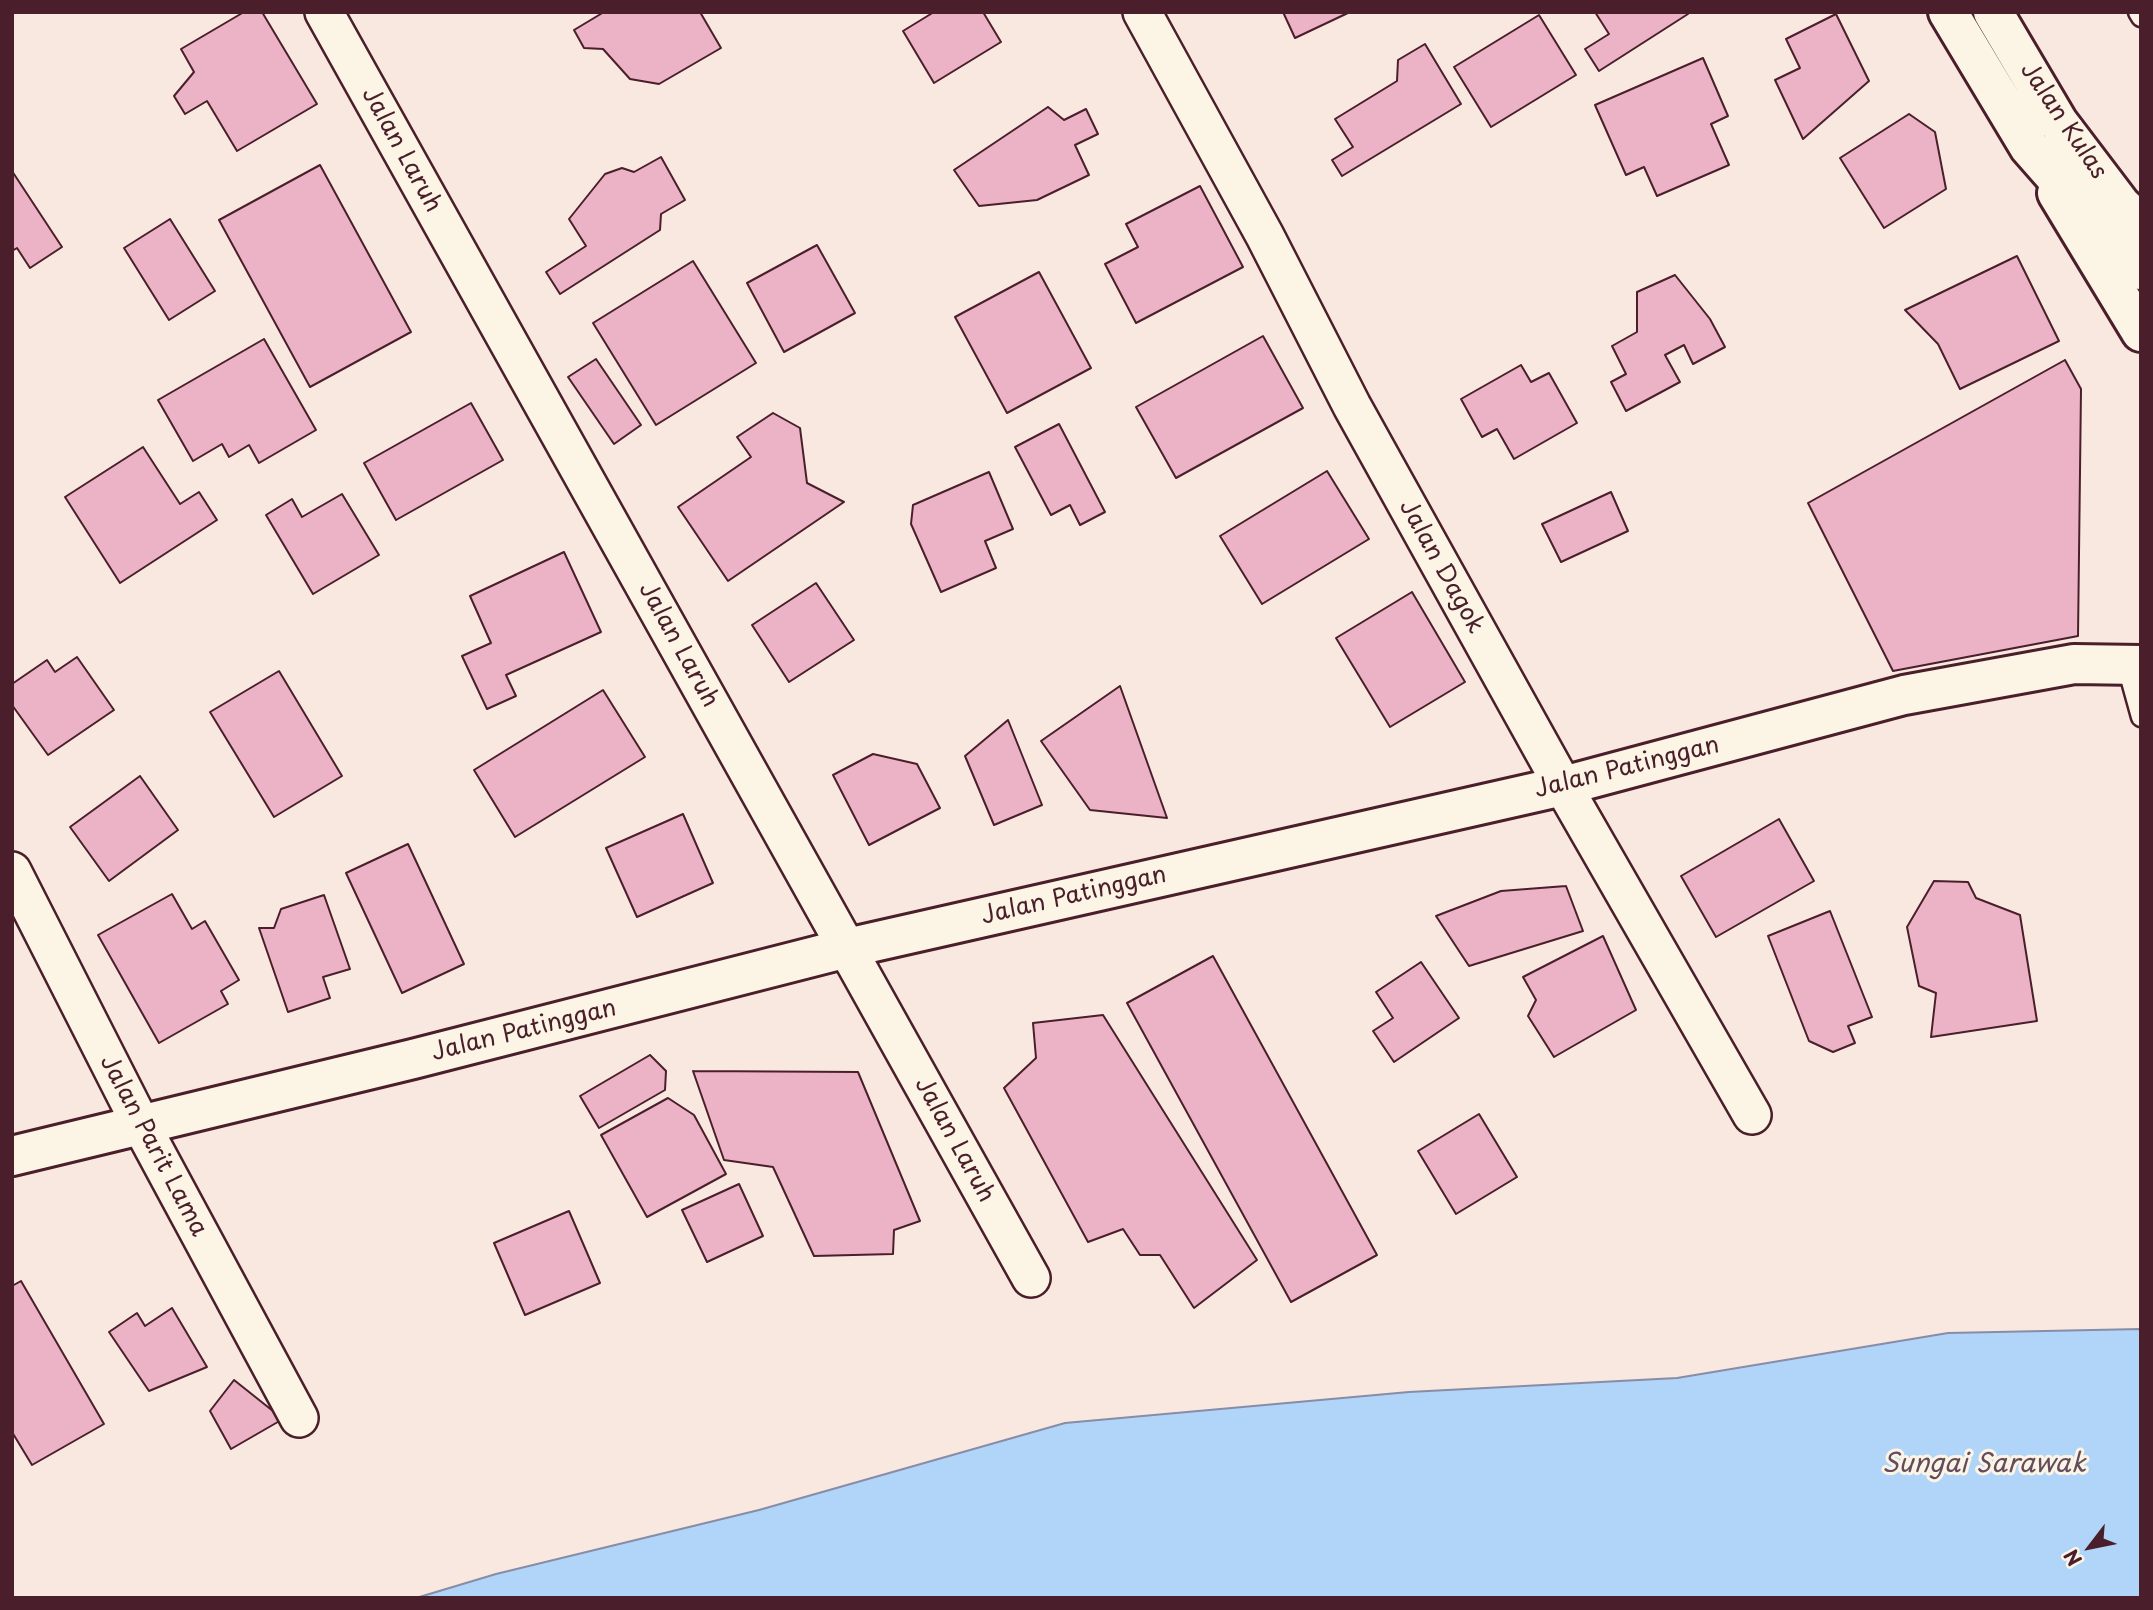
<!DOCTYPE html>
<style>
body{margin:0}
#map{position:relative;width:2153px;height:1610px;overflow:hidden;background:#f9e8df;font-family:"Playpen Sans",sans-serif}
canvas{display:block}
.frame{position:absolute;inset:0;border:14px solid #4a1f2b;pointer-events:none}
.north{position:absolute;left:2055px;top:1512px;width:70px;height:70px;-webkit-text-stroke:5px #fcf5e5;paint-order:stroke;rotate:238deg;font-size:19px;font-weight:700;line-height:28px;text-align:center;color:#4a1f2b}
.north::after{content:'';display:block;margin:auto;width:24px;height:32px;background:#4a1f2b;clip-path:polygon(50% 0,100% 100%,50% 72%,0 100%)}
</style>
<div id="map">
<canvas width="2153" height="1610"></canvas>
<div class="frame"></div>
<div class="north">N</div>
</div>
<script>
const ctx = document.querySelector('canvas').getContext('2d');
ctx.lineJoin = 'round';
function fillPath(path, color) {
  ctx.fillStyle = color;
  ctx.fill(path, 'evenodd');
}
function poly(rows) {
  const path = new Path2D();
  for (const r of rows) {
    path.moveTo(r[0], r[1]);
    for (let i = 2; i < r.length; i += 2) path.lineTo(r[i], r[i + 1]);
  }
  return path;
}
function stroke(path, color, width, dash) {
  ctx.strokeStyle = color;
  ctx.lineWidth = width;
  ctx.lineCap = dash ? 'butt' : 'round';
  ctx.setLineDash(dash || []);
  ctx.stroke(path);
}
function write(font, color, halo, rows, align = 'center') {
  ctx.font = font + ' "Playpen Sans",sans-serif';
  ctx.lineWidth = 6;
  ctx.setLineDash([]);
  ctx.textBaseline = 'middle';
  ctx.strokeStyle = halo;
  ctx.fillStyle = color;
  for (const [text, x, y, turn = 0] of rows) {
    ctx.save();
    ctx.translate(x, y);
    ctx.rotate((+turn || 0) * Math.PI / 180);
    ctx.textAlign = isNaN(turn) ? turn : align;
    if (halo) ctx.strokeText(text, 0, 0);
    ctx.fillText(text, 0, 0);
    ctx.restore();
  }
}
const water = poly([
 [2141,1329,2141,1598,416,1598,496,1574,759,1510,1065,1423,1409,1392,1677,1378,1948,1333,2141,1329]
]);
fillPath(water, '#b0d5f9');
stroke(water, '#878ca7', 2);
const building = poly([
 [244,12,262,12,317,104,237,151,207,101,185,114,174,96,194,72,181,49,244,12],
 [604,12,700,12,721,48,659,84,630,79,603,49,584,48,574,30,604,12],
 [934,12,983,12,1001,42,934,83,903,31,934,12],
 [1283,12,1350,12,1295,38,1283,12],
 [1595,12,1687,12,1688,14,1599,71,1585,49,1609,34,1595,12],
 [1836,14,1869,81,1803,139,1775,80,1800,68,1786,39,1836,14],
 [1539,15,1576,75,1491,127,1454,67,1539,15],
 [1425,44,1461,104,1342,176,1332,160,1353,147,1335,119,1397,81,1398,60,1425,44],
 [1703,58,1728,116,1711,124,1729,165,1657,196,1644,167,1626,175,1595,105,1703,58],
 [1048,107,1064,120,1086,109,1098,134,1075,145,1089,175,1037,200,979,206,954,170,1048,107],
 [1909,114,1935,132,1946,189,1884,228,1840,158,1909,114],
 [661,157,685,200,661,214,660,230,560,294,546,272,586,246,569,219,605,174,622,168,634,172,661,157],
 [320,165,411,332,310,387,219,220,320,165],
 [12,171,62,247,30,268,17,248,12,251,12,171],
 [1200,186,1243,267,1136,323,1105,264,1138,247,1126,224,1200,186],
 [170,219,215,291,169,320,124,248,170,219],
 [817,245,855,313,784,352,747,283,817,245],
 [2017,256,2059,341,1960,389,1938,344,1905,310,2017,256],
 [693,261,756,363,656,425,593,323,693,261],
 [1039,272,1091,368,1007,413,955,317,1039,272],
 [1675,275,1710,319,1725,347,1693,364,1684,345,1665,355,1680,382,1626,411,1611,382,1626,374,1612,346,1637,332,1637,292,1675,275],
 [1263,336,1303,408,1176,478,1136,407,1263,336],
 [264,339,316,430,259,463,249,445,229,457,222,444,193,461,158,400,264,339],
 [596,359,641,425,614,444,568,377,596,359],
 [2065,360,2081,389,2078,636,1893,671,1808,503,2065,360],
 [1521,365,1531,382,1549,373,1577,423,1514,459,1497,429,1482,437,1461,399,1521,365],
 [471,403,503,460,396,520,364,463,471,403],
 [773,413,800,428,807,483,844,502,728,581,678,507,751,457,737,437,773,413],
 [1059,424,1105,512,1080,525,1070,505,1051,515,1015,447,1059,424],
 [143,447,180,504,199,492,217,520,120,583,65,497,143,447],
 [1327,471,1369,539,1262,604,1220,536,1327,471],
 [989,472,1013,529,985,541,996,568,941,592,911,524,913,505,989,472],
 [1611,492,1628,531,1561,562,1542,524,1611,492],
 [342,494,379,555,313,594,266,515,292,499,302,517,342,494],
 [564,552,601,632,506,675,516,696,487,709,462,656,491,643,470,596,564,552],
 [816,583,854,640,789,682,752,625,816,583],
 [1412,592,1465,682,1390,727,1336,638,1412,592],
 [77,657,114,710,48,755,12,705,12,684,47,660,55,672,77,657],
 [279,671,342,776,274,817,210,712,279,671],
 [1120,686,1167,818,1090,810,1041,741,1120,686],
 [603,690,645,757,515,837,474,770,603,690],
 [1008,720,1042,805,994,825,965,756,1008,720],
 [873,754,917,764,940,808,869,845,833,775,873,754],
 [140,776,178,830,109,881,70,827,140,776],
 [683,814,713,883,637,917,606,848,683,814],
 [1779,819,1814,881,1716,937,1681,876,1779,819],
 [408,844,464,964,402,993,346,873,408,844],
 [1934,881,1968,882,1976,898,2020,915,2037,1021,1931,1037,1936,993,1919,986,1907,927,1934,881],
 [1566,886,1583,931,1469,966,1436,916,1501,891,1566,886],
 [172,894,192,929,205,921,239,980,221,991,228,1004,159,1043,98,935,172,894],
 [324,895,350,969,323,977,330,998,288,1012,259,928,274,928,281,909,324,895],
 [1830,911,1872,1017,1848,1026,1855,1043,1833,1052,1809,1041,1768,936,1830,911],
 [1603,936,1636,1010,1554,1057,1528,1016,1536,1000,1523,977,1603,936],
 [1213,956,1377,1255,1291,1302,1127,1003,1213,956],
 [1421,962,1459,1018,1394,1062,1373,1031,1393,1018,1376,992,1421,962],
 [1103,1015,1257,1260,1194,1308,1160,1255,1140,1255,1123,1229,1088,1242,1004,1088,1036,1058,1033,1023,1103,1015],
 [650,1055,666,1071,665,1090,599,1128,580,1096,650,1055],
 [693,1071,858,1072,920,1221,894,1230,893,1254,814,1256,773,1167,724,1160,693,1071],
 [668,1098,694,1115,726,1174,647,1217,601,1135,668,1098],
 [1479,1114,1517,1177,1456,1214,1418,1151,1479,1114],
 [739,1184,763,1236,707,1262,682,1210,739,1184],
 [569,1211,600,1283,525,1315,494,1243,569,1211],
 [21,1281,104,1424,32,1465,12,1432,12,1286,21,1281],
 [172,1308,207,1367,149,1391,109,1332,137,1313,145,1326,172,1308],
 [234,1380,283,1419,231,1449,210,1411,234,1380]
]);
fillPath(building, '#ecb3c6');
stroke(building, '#4a1f2b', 2);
const service = poly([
 [2138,12,2141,17],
 [2126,663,2141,717]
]);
const minor = poly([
 [324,12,1031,1278],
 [1142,12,1265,236,1352,406,1563,786,1752,1115],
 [12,871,140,1123,299,1418]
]);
const secondary = poly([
 [2057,193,2141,332],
 [12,1156,413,1059,847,948,1563,786,1904,695,2074,664,2141,665]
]);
const primary = poly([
 [1948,12,2029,147,2116,246,2141,270],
 [1993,12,2058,122,2121,205,2141,224]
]);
stroke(service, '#4a1f2b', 23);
stroke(minor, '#4a1f2b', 42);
stroke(secondary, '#4a1f2b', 44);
stroke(primary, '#4a1f2b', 44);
stroke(service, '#fcf5e5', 18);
stroke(minor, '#fcf5e5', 37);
stroke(secondary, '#fcf5e5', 38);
stroke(primary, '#fcf5e5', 38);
write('24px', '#4a1f2b', '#fcf5e5', [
 ["Jalan Kulas",2063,121,56],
 ["Jalan Laruh",401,150,61],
 ["Jalan Dagok",1441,567,61],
 ["Jalan Laruh",678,645,61],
 ["Jalan Patinggan",1627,768,-14],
 ["Jalan Patinggan",1074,896,-13],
 ["Jalan Patinggan",524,1031,-14],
 ["Jalan Laruh",954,1140,61],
 ["Jalan Parit Lama",153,1146,62]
]);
write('italic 26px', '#644c5e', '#fcf5e5', [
 ["Sungai Sarawak",1984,1465]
]);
</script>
